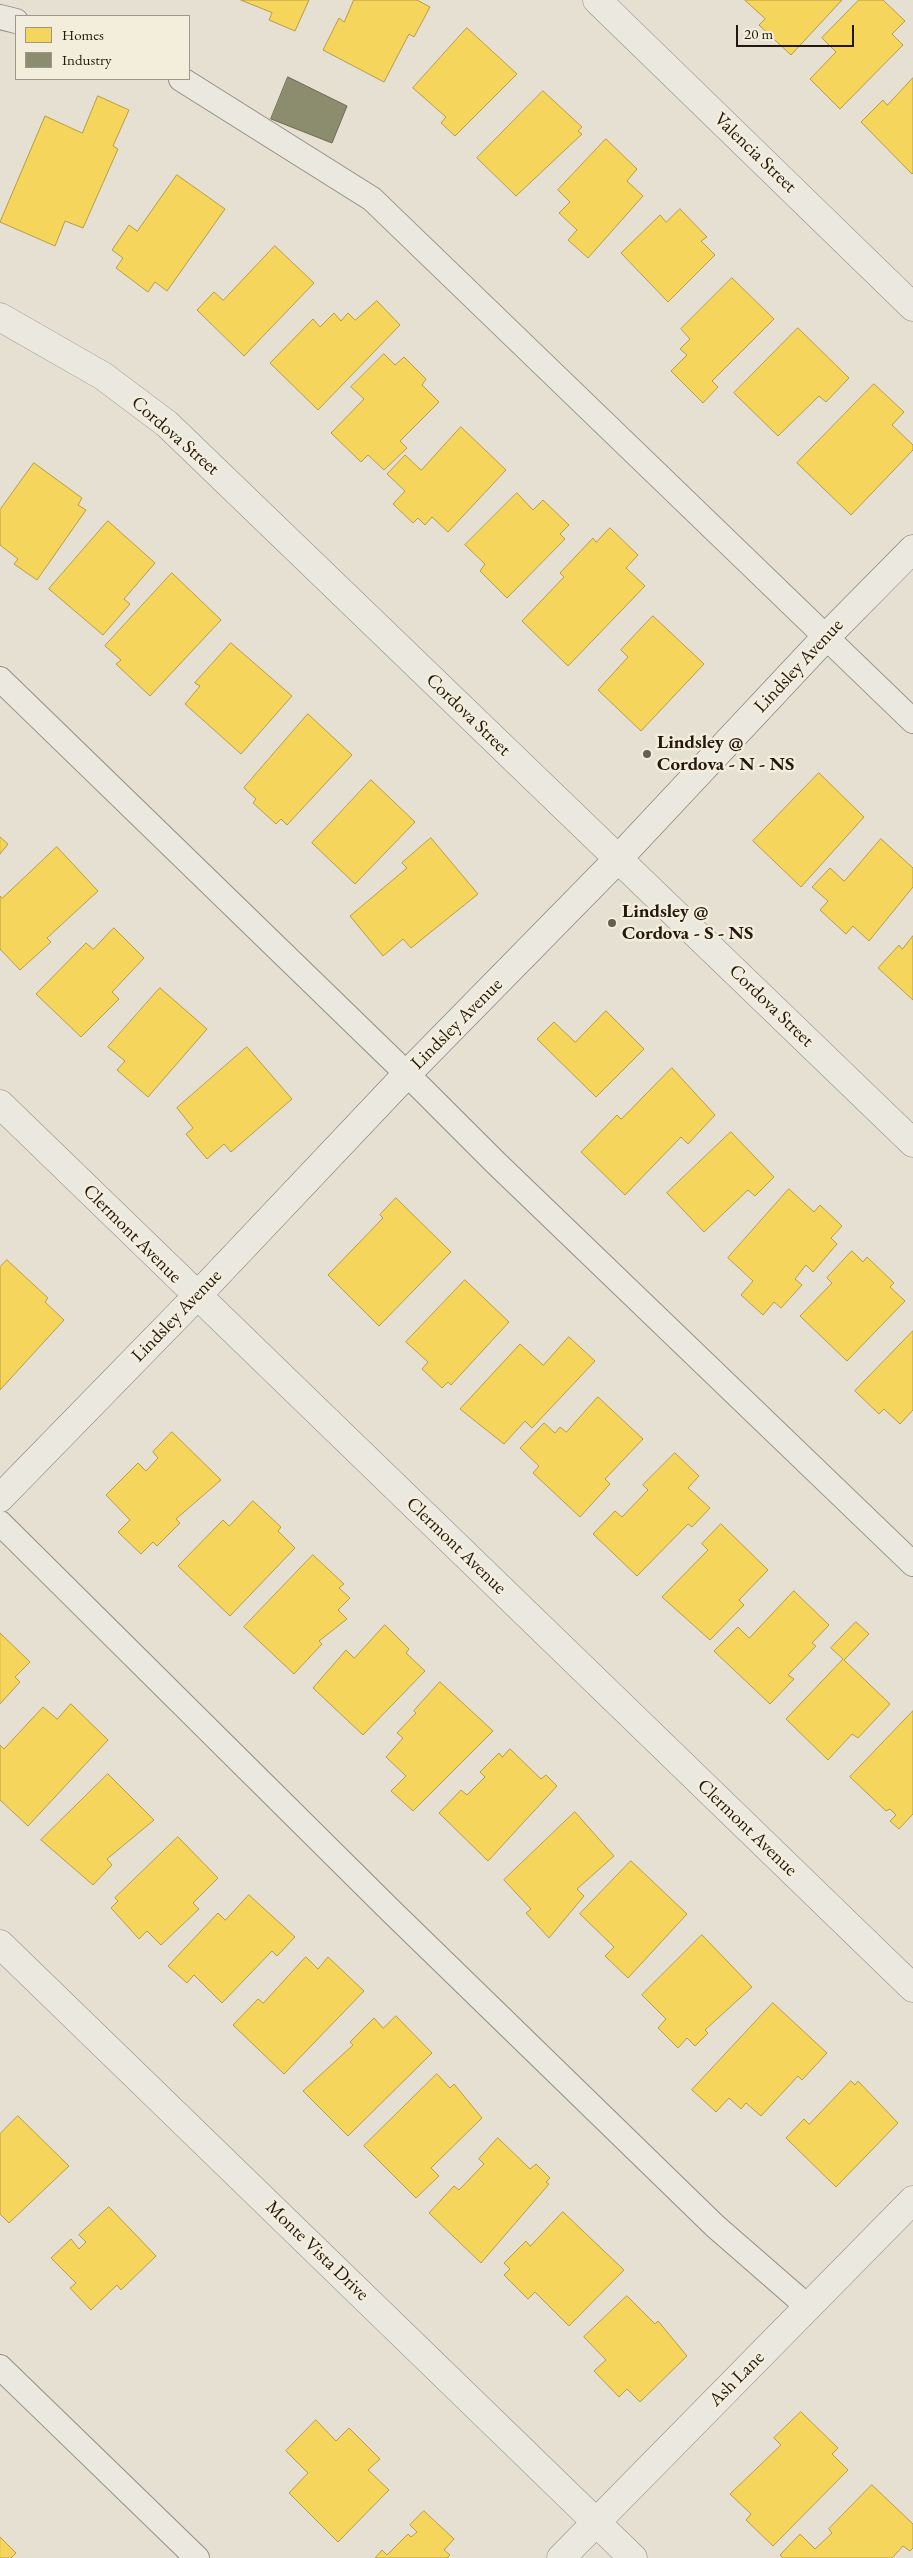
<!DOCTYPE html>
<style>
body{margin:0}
#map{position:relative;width:913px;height:2558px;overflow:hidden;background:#e5e0d1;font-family:"EB Garamond",serif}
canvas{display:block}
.legend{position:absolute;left:15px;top:15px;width:175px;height:65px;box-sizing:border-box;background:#f3eddc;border:1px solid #a0978a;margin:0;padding:6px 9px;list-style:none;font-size:15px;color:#24170f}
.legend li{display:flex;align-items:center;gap:10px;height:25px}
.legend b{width:25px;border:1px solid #a0978a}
.scale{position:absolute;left:736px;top:25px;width:118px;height:22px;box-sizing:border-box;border:2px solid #24170f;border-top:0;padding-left:6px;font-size:15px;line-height:18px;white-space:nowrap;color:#24170f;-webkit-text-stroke:4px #f3eddc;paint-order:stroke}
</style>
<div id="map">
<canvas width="913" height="2558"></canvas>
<ul class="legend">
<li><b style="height:14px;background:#f6d55c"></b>Homes</li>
<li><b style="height:14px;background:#8c8c6e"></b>Industry</li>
</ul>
<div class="scale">20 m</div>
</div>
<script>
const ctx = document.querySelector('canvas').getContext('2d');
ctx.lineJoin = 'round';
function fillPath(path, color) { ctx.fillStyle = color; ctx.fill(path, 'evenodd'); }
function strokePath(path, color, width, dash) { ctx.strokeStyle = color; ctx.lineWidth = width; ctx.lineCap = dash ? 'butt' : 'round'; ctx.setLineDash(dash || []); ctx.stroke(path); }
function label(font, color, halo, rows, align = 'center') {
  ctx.font = font + ' "EB Garamond",serif'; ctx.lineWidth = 5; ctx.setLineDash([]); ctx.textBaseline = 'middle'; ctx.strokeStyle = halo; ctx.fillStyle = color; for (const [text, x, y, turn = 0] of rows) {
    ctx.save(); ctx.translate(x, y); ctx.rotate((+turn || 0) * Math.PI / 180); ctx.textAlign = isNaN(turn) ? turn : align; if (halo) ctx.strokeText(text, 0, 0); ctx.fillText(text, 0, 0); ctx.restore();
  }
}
const homes = new Path2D(`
 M241,0H309L295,31L269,20L272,13Z
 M354,0H417L430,7L414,37L409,34L384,82L323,50L339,18L344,22Z
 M745,0H842L791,55L759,25L765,19Z
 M859,0H883L905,21L892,34L903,45L840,109L810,79L836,52L822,38Z
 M467,28L517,74L455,136L441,123L446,117L413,88Z
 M913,78V173L912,174L861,122L883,100L887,105Z
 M543,91L582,127L578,131L582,134L516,196L477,158Z
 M98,96L129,110L113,146L118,149L83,228L65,221L55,246L0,222L45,116L82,133Z
 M606,139L637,169L627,181L643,196L588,258L568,240L577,230L559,213L570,202L558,190Z
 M177,175L225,209L167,291L155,282L148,292L116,268L123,258L112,250L129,225L137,231Z
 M680,209L707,237L701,241L715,255L668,302L621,253L660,215L666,222Z
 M275,246L314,283L244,356L197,310L214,292L223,300Z
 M732,278L774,319L712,381L718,387L703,403L671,371L687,355L680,349L690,339L681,329Z
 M377,301L400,325L318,410L270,363L313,319L320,327L334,313L341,321L348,313L355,320Z
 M798,328L849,378L826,402L819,396L778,436L734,393Z
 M384,354L395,365L404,357L426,379L422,385L439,402L400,441L407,448L384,470L368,455L361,462L331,433L364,399L351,387Z
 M874,384L904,412L892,425L913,445V450L851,515L797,463Z
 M461,427L506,470L448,532L432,517L425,525L418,518L413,523L393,504L405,491L387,474L405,455L421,470Z
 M34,463L82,498L78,505L86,510L37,580L14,564L18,559L0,545V510Z
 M517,493L533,510L543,500L569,525L560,534L565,539L507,598L480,571L485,564L465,545Z
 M108,521L155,563L124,599L130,604L103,635L49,589Z
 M610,528L638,555L626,568L645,586L568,666L522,621L564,577L560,573L593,538L596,542Z
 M172,573L221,620L150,696L116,664L121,660L105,646Z
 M653,616L704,664L641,731L598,690L628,657L621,650Z
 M231,643L292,696L241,754L185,704L200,686L195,683Z
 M308,714L352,755L287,825L281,819L276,824L253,803L256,799L244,788Z
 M819,773L864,817L801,887L753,841Z
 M371,780L415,822L355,884L312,843Z
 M0,837L8,844L0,854Z
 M431,838L478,894L411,948L403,939L383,956L350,916L407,868L402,863Z
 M881,839L913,868V887L869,941L853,926L846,934L820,910L828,901L812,887L830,868L844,881Z
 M57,847L98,891L47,938L51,942L20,970L0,949V896L2,898Z
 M114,928L144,958L112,992L119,999L81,1037L36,994L86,943L93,949Z
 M913,936V1000L878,968L899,945L902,949Z
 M160,988L207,1029L148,1097L117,1070L125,1061L108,1047Z
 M606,1011L644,1049L596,1097L537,1039L554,1022L575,1042Z
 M247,1047L292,1099L231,1152L224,1144L207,1159L186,1134L193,1128L177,1108Z
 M672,1068L715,1115L688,1144L681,1137L625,1195L581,1152L617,1115L621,1119Z
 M731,1132L774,1177L755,1196L748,1190L704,1232L667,1193Z
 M789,1189L814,1212L820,1205L842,1226L831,1238L837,1244L813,1272L806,1265L795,1279L802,1285L781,1308L774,1302L763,1315L741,1295L753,1281L728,1258Z
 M396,1198L451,1252L379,1326L328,1275L383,1218L380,1215Z
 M852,1251L863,1262L867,1257L894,1283L890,1287L905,1301L847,1361L800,1316L832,1283L827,1278Z
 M7,1260L48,1298L45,1302L64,1320L0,1390V1267Z
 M465,1280L509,1322L451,1385L448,1382L442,1388L422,1369L428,1362L406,1342Z
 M913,1331V1410L900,1424L884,1409L879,1414L855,1391Z
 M569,1337L595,1361L532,1428L525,1421L504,1444L460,1409L520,1344L543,1365Z
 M598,1397L643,1439L605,1479L610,1484L580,1517L533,1473L539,1466L520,1448L544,1423L555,1433L560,1427L566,1432Z
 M172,1432L221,1480L176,1519L180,1523L157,1546L153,1542L141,1554L118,1532L130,1520L106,1495L138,1463L146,1471L158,1458L153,1452Z
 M675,1453L699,1476L688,1488L710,1508L692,1527L688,1524L637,1576L593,1534L615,1511L622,1517L648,1490L643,1485Z
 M253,1501L281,1527L278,1531L295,1548L230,1616L178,1566L223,1520L229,1526Z
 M721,1524L768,1570L739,1600L744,1605L710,1640L662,1597L708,1550L702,1544Z
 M313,1555L344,1584L339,1588L350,1598L338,1610L347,1619L319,1641L322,1644L294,1674L244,1627Z
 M794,1591L829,1625L812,1643L816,1646L788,1675L794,1679L770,1704L714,1651L738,1627L749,1638Z
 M856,1622L869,1634L844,1660L890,1704L858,1738L852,1734L828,1760L786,1719L843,1659L831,1648Z
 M385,1625L409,1649L406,1653L425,1671L363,1735L313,1688L346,1650L354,1658Z
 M0,1633L30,1662L15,1677L20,1682L0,1704Z
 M440,1682L493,1731L413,1811L391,1791L406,1776L386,1757L403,1738L397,1733L416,1713L414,1711Z
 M71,1704L108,1740L28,1826L0,1800V1745L4,1749L43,1707L57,1719Z
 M913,1711V1814L899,1829L890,1821L896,1815L890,1809L886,1811L850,1777Z
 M510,1749L541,1779L546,1775L557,1786L488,1861L439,1813L461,1790L467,1795L485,1777L480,1772L499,1753L502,1757Z
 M108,1774L154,1820L107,1859L112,1865L93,1885L41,1840Z
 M575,1812L614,1856L577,1889L584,1896L549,1938L526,1913L531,1909L504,1880Z
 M178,1837L218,1878L193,1903L199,1909L161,1945L147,1931L139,1939L111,1908L118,1901L115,1898Z
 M631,1861L687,1914L628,1978L605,1956L614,1947L580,1914Z
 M249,1895L295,1937L277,1956L272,1951L222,2003L194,1975L187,1983L168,1966L218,1913L225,1920Z
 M702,1935L752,1987L705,2030L708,2033L695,2046L687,2038L678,2048L658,2028L666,2019L642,1995Z
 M306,1957L318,1969L328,1957L364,1991L284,2074L233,2025L258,1999L263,2003Z
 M773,2003L827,2053L802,2080L798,2076L761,2116L746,2103L741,2109L729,2098L716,2112L692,2090Z
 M396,2016L432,2053L348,2136L303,2091L353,2045L350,2042L374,2018L383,2028Z
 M437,2074L450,2088L454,2084L482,2118L431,2168L439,2176L416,2198L364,2146Z
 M851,2081L855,2085L858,2081L898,2123L836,2187L786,2138L804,2119L809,2124Z
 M18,2116L69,2166L9,2223L0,2214V2134Z
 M498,2138L530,2169L536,2164L550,2178L546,2182L549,2184L481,2263L429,2213L454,2186L459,2190L484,2164L479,2159Z
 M109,2207L156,2256L121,2290L117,2285L91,2310L70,2288L76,2283L51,2258L71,2239L79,2249L86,2242L79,2235Z
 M563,2212L624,2270L569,2326L535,2292L528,2299L504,2275L510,2269L504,2263L526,2241L530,2246Z
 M627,2296L655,2324L658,2321L687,2356L640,2402L627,2389L619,2397L594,2371L606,2360L584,2337Z
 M801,2412L838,2448L832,2454L848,2470L773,2546L746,2520L751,2514L730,2494L781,2445L774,2438Z
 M316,2420L336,2441L349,2428L380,2459L368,2470L389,2490L338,2542L289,2493L308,2473L286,2451Z
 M872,2485L913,2524V2548L910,2551L903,2546L892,2558H783L780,2555L800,2534L815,2549L832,2533L829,2529Z
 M424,2511L454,2539L444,2550L450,2555L447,2558H375L382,2550L387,2555L408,2534L411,2537L417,2532L410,2525Z
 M0,2537L16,2553L11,2558H0Z`);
fillPath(homes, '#f6d55c');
strokePath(homes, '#b79c45', 1);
const industry = new Path2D(`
 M288,77L347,106L332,143L271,119Z`);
fillPath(industry, '#8c8c6e');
strokePath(industry, '#6d6952', 1);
const lane = new Path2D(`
 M0,17L16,21
 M181,79L372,199L913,721
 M0,679L407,1074L496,1163L913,1564
 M0,1523L390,1910L715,2226L808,2307
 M0,2367L197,2558`);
const street = new Path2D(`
 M597,0L913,307
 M0,317L103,376L167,424L913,1143
 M0,1104L913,1988
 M0,1944L633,2558
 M561,2558L913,2200`);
const secondary = new Path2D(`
 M0,1498L196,1297L407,1074L617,860L826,637L913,549`);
strokePath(lane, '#928e85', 26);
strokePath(street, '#928e85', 29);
strokePath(secondary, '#77736a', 29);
strokePath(lane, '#ebe8e0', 24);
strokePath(street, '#ebe8e0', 28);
strokePath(secondary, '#ebe8e0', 28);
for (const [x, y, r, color] of [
 [647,754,5,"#685d53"],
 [612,923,5,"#685d53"]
]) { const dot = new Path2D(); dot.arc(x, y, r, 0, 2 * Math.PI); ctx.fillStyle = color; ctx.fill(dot); strokePath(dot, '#f3eddc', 2); }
label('19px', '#24170f', '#f3eddc', [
 ["Valencia Street",755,153,44],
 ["Cordova Street",175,436,41],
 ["Lindsley Avenue",799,666,-47],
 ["Cordova Street",468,715,44],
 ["Cordova Street",771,1006,44],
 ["Lindsley Avenue",457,1024,-45],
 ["Clermont Avenue",132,1234,45],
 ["Lindsley Avenue",177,1316,-46],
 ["Clermont Avenue",456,1546,44],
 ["Clermont Avenue",747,1828,44],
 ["Monte Vista Drive",317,2251,44],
 ["Ash Lane",737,2379,-45]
]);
label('bold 19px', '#24170f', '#f3eddc', [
 ["Lindsley @",657,743],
 ["Cordova - N - NS",657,765],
 ["Lindsley @",622,912],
 ["Cordova - S - NS",622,934]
], 'left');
</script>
